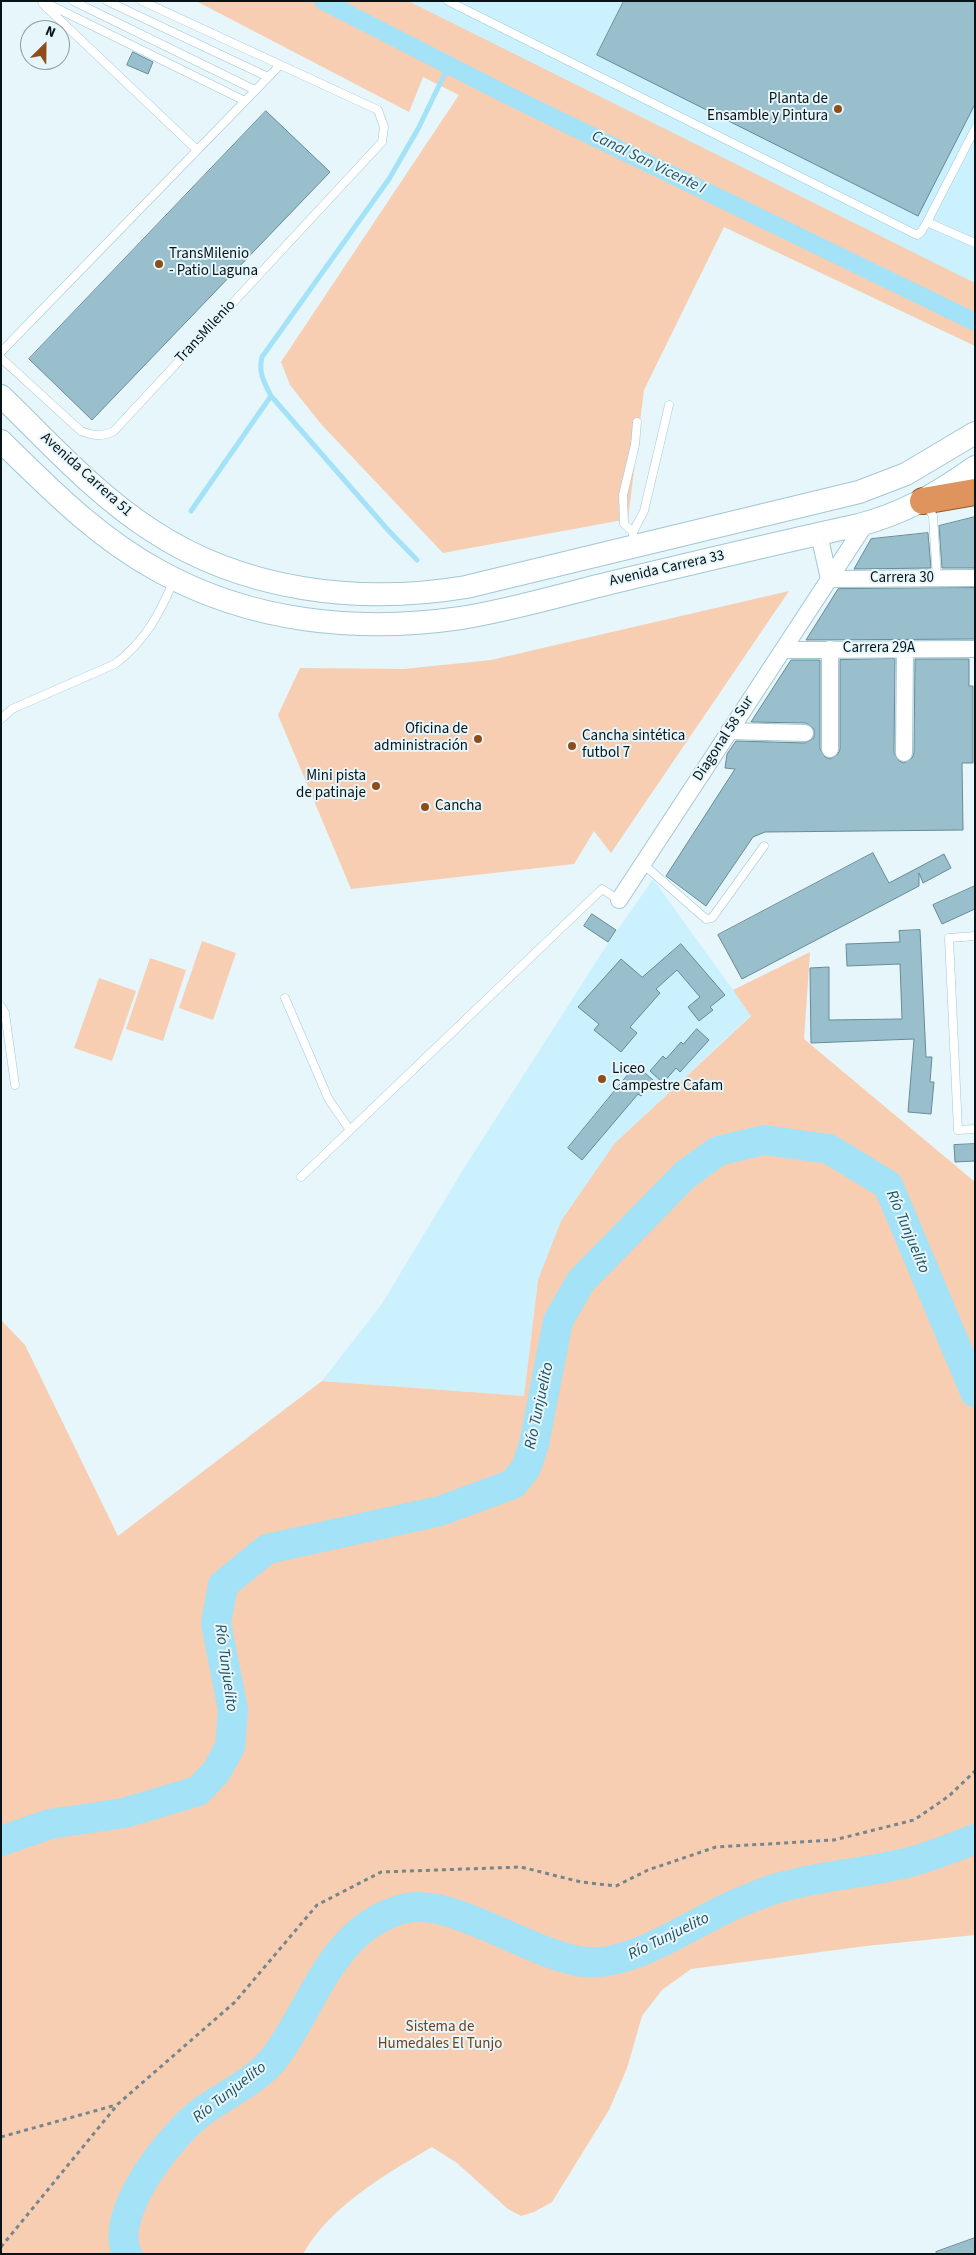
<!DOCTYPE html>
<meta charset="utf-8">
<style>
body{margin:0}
#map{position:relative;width:976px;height:2255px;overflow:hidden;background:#e6f6fb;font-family:"Source Sans 3",sans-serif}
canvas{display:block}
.frame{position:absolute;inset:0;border:2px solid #061418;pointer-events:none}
.north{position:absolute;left:20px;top:20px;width:50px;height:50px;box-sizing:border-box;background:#e6f6fb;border:1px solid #8c9ca0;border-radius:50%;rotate:23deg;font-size:14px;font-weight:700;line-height:20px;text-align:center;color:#061418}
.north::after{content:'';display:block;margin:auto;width:18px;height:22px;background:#8f4e19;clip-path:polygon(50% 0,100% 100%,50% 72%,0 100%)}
</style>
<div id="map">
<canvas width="976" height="2255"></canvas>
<div class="frame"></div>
<div class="north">N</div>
</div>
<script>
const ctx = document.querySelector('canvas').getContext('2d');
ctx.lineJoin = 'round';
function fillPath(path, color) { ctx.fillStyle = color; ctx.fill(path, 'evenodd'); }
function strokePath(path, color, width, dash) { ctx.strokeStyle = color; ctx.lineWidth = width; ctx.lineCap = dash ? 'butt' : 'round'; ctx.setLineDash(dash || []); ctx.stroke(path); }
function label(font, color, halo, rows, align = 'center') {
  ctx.font = font + ' "Source Sans 3",sans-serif'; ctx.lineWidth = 4; ctx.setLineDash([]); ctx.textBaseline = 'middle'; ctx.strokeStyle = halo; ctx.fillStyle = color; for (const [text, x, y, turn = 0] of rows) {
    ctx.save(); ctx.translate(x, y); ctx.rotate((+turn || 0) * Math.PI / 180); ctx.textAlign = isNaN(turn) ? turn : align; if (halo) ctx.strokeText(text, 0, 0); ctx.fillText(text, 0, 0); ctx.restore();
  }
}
fillPath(new Path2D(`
 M376,1H975V284Z
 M653,879L751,1015L615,1143L538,1280L524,1396L322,1381L381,1305L466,1165L605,948Z`), '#cbf1fe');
fillPath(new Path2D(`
 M196,1H408L975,283V346L724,227L644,390L628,519L443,553L321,424L290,385L281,362L459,95L423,77L409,112Z
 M789,591L611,853L594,831L574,864L351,889L278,715L300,668L404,669L491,660Z
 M202,941L236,953L213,1020L179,1008Z
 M810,952L804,1039L975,1182V1935L866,1946L691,1969L662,1990L642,2016L627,2068L609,2110L552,2202L534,2212L521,2216L508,2209L457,2163L432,2147C386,2174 330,2206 303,2254H1V1320L25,1345L118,1536L322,1381L524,1396L538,1280L561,1221L615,1143L751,1016L733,990Z
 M150,958L186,970L163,1041L126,1029Z
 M99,978L136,991L112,1061L74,1048Z`), '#f7ceb2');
strokePath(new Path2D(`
 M191,511L271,396
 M417,560L388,530L271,396C264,382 258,372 262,357L389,179L418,129L449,65`), '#a3e2f7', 5);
strokePath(new Path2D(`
 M323,1L505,94L975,322`), '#a3e2f7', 18);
strokePath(new Path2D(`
 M1,1841L50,1824L124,1813L198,1791L216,1772L230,1747L233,1710L216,1623L223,1585L267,1549L440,1511L513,1484L526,1468L534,1444L558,1321L581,1281L685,1175L718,1151L764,1140L829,1149L888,1185L975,1392
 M127,2254C108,2213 172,2133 204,2110C227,2094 259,2079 276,2056C315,2003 333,1925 407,1908C453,1898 532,1956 585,1962C633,1967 693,1922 738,1903C751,1898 764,1892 778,1888C822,1875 870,1873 914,1861C935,1855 955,1847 975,1839`), '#a3e2f7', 30);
const building = new Path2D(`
 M624,1H975V104L918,216L597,55Z
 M133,52L153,62L148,74L127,65Z
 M266,111L330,172L92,420L29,359Z
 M975,517V568H942L939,526Z
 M928,533L931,568L854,569L871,539Z
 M975,588V639L806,640L838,589Z
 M895,659L894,753L899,761L904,763L912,758L914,753L915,659H969V686H973V763H962L963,830L765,832L753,837L706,906L666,876L735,769L725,768L727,754L736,741L805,743L814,738V729L806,723L751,722L791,660H820V749L825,757L830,759L838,754L840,749V660Z
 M873,853L889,883L944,854L951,868L923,883L919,873V886L742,979L718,935Z
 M975,886V909L942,924L933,905Z
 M592,914L616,930L608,942L584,926Z
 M920,930L926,1057H932L930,1082H934L931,1114L908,1112L914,1039L811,1043L810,968L829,967V1020L902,1019L900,964L847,966L846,944L900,942L899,931Z
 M681,944L725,995L710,1007L713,1010L699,1021L688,1007L700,997L677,970L656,989L660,993L630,1027L637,1033L621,1052L594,1030L599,1024L578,1007L621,959L642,977Z
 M697,1029L709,1040L680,1072L676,1068L663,1083L650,1071L663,1056L666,1059L681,1042L683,1044Z
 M636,1065L654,1081L641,1096L638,1094L582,1160L568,1148Z
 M975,1144V1161L955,1162L954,1145Z
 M975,2238V2254H937L936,2252Z`);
fillPath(building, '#99bfcc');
strokePath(building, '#668b97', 1);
const service = new Path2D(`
 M42,1L245,101
 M73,1L255,90
 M107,1L268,77
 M448,1L917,235L921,232L927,222L975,129
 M43,4L197,150
 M927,222L975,243
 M1,352L280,65
 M1,358L81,431C94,436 101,437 114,431L382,142L384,127L378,110L142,1
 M926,504L933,516L937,579
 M633,532L624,524L623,495L635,445L637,422
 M633,545V532L644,511L669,405
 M1,719L12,709L115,664C146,640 159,615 174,580
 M643,864L706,919L712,918L764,846
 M975,936L949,938L958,1130L975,1129
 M285,998L329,1100L350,1130
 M1,1006L5,1013L15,1085
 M301,1177L602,889L619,900`);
const minor = new Path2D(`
 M819,534L829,579L975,578
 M783,650L975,649
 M729,731L805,733
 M830,749V649
 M904,753L905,649
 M619,900L866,523`);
const secondary = new Path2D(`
 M1,396C49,442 95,494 151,530C243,591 359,605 466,587L859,492L906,474L975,433
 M1,441C51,490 97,537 159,571C251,622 357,633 461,618C511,610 561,595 610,583C693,563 776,543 859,525C904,513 937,494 975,467`);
const trunk = new Path2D(`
 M923,501L975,492`);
strokePath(service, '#a1c7d4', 9);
strokePath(minor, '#a1c7d4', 18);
strokePath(secondary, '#a1c7d4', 24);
strokePath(trunk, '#8d562a', 28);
strokePath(new Path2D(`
 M1,2137L116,2105
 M1,2247L118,2104L235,2002L317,1905L381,1872L521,1867L581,1882L616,1886L648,1870L716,1847L834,1840L914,1820L949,1796L975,1771`), '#77868b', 3, [4, 4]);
strokePath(service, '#fff', 8);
strokePath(minor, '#fff', 16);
strokePath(secondary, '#fff', 22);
strokePath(trunk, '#de945c', 26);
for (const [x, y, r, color] of [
 [838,109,5,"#8f4e19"],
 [159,264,5,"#8f4e19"],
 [478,739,5,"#8f4e19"],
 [572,746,5,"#8f4e19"],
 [376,786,5,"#8f4e19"],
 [425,807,5,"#8f4e19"],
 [602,1079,5,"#8f4e19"]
]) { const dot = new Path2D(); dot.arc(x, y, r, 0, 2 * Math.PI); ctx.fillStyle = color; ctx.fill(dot); strokePath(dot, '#e6f6fb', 2); }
label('15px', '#061418', '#e6f6fb', [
 ["Planta de",828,100,"right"],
 ["Ensamble y Pintura",828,117,"right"],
 ["TransMilenio",169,255],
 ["- Patio Laguna",169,272],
 ["Oficina de",468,730,"right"],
 ["administración",468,747,"right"],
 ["Cancha sintética",582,737],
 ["futbol 7",582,754],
 ["Mini pista",366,777,"right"],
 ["de patinaje",366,794,"right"],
 ["Cancha",435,807],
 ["Liceo",612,1070],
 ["Campestre Cafam",612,1087]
], 'left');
label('15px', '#061418', '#e6f6fb', [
 ["TransMilenio",206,332,-47],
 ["Avenida Carrera 51",86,475,42],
 ["Avenida Carrera 33",667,569,-13],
 ["Carrera 30",902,579],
 ["Carrera 29A",879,649],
 ["Diagonal 58 Sur",724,739,-57]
]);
label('15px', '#734019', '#e6f6fb', [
 ["Sistema de",440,2028],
 ["Humedales El Tunjo",440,2045]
]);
label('italic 16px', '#1e505f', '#e6f6fb', [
 ["Canal San Vicente I",648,163,26],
 ["Río Tunjuelito",907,1232,67],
 ["Río Tunjuelito",540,1406,-78],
 ["Río Tunjuelito",225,1668,82],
 ["Río Tunjuelito",669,1937,-26],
 ["Río Tunjuelito",230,2093,-38]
]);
</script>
